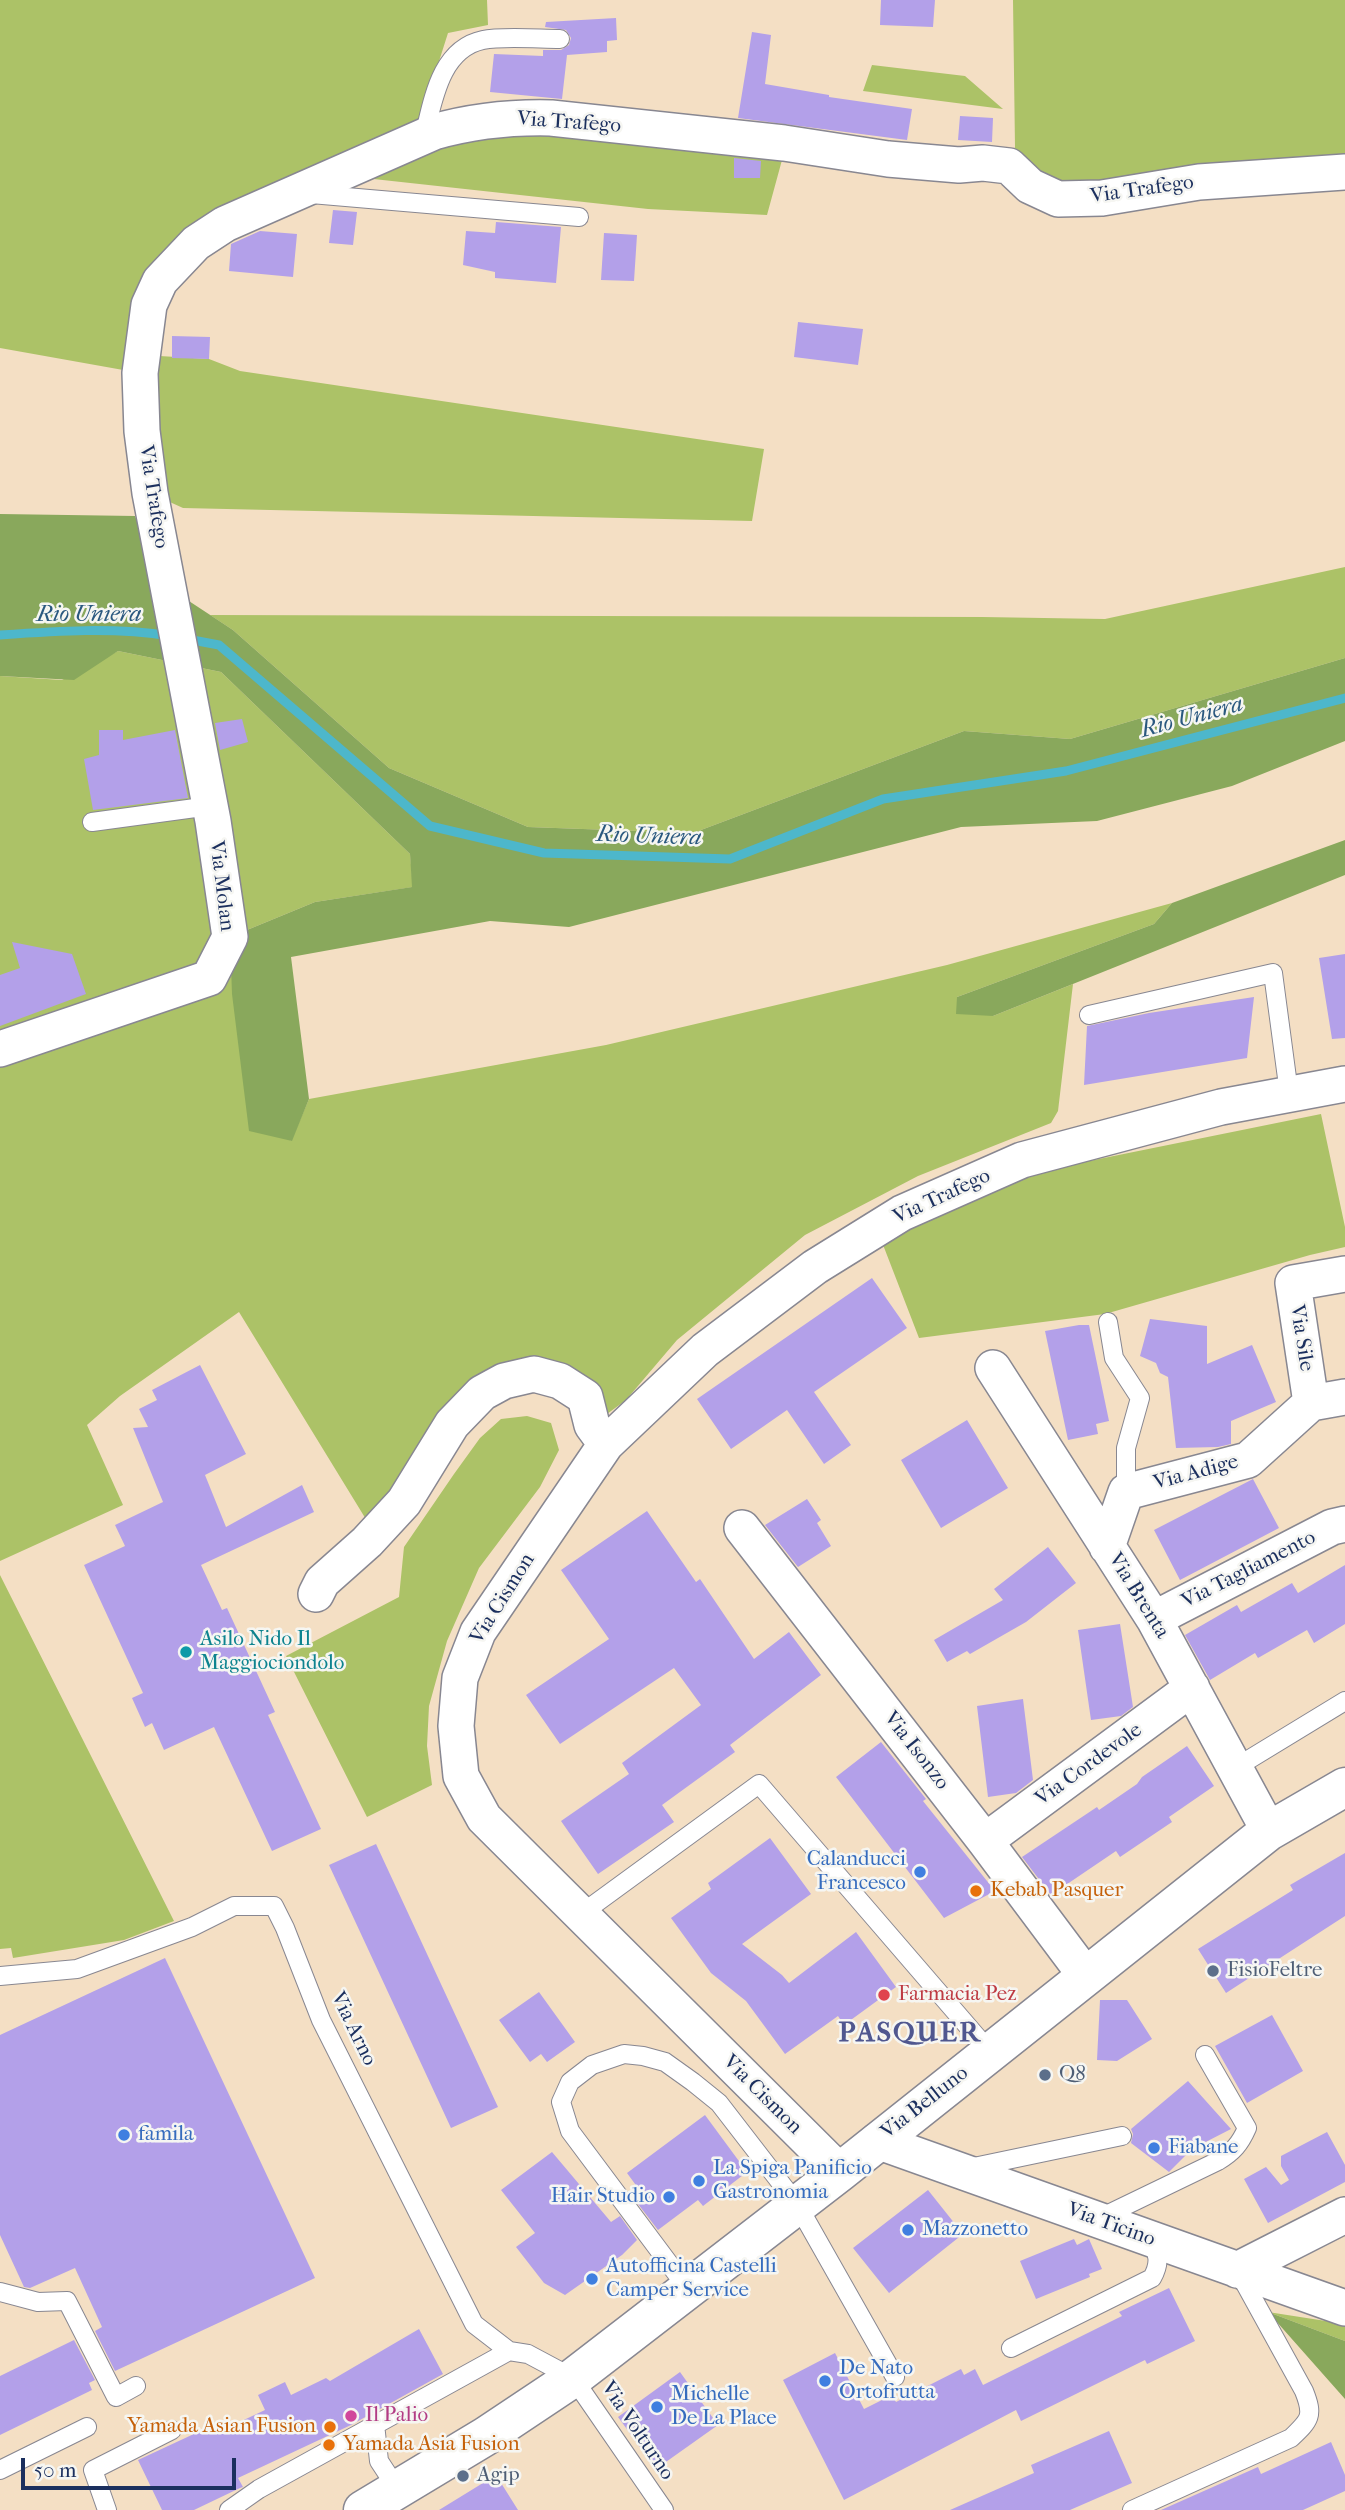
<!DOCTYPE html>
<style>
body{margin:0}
#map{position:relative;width:1345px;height:2510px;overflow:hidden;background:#f4dfc4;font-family:"IM FELL French Canon",serif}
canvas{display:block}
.scale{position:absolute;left:21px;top:2458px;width:215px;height:32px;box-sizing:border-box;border:4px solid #1b2f5e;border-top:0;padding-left:9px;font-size:21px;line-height:24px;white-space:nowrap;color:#1b2f5e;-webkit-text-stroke:5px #f6f6f2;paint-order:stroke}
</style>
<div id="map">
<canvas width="1345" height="2510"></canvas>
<div class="scale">50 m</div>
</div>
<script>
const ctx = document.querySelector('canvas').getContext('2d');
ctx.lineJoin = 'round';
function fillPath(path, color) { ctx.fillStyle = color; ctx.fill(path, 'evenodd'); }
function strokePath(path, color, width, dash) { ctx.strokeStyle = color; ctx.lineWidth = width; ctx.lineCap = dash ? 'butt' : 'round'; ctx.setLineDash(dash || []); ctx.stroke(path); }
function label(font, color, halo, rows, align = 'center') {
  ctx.font = font + ' "IM FELL French Canon",serif'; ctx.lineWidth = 5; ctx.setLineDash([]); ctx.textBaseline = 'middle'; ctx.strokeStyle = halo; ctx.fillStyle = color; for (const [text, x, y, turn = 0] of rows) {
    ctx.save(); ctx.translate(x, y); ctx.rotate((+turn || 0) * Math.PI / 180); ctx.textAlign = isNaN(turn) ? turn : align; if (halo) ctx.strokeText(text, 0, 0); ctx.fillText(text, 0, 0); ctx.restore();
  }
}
fillPath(new Path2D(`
 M0,0H487L488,25L448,33L414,140L461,125L782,160L767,215L648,209L337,175L174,264L143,355L209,359L240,371L764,449L752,521L183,508L150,493L140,373L0,348Z
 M1013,0H1345V170L1102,198L1004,185L1015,147Z
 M872,65L965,76L1003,109L863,91Z
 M1345,567V658L1070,739L964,731L693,833L528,827L389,768L233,630L210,615L982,617L1105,619Z
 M118,651L221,672L410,854L413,887L315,902L230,937L291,1141L309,1099L606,1045L947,965L1172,903L1154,924L957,997L993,1016L1073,984L1058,1111L1051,1123L918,1176L805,1235L677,1340L626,1400L592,1425L585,1397L503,1381L375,1534L239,1312L120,1396L87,1425L123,1505L0,1561V676L62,680Z
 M1321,1114L1345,1227V1247L1310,1255L1105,1314L919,1338L880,1237L1020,1175Z
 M527,1416L551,1423L559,1450L540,1487L479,1568L447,1641L429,1706L427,1746L432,1785L367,1817L286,1656L399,1597L404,1547L454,1474L480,1438L501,1419Z
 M0,1575L174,1921L124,1940L13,1958L11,1948L0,1949Z
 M1268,2312L1345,2324V2341Z`), '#acc267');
fillPath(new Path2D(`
 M0,514L135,516L160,582L233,630L389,768L528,827L693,833L964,731L1070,739L1345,658V741L1232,786L1097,821L961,827L569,927L490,921L291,957L309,1099L292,1141L249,1131L232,994L230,937L315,902L412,887L410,854L221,672L118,651L74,680L0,676Z
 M1345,840V875L993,1016L956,1014L957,997L1154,924L1172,903Z
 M1268,2312L1345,2341V2399Z`), '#89a85c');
strokePath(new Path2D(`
 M0,635C57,631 114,627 170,636
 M187,639L219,645L430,826L544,853L730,859L883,799L1066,771L1345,698`), '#4db7cb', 9);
fillPath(new Path2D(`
 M881,0H935L933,27L880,25Z
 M616,18L617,40L607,41V52L567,55L562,99L490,92L494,54L543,56V50H561L569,45L571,38L566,30L545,27L546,22Z
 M752,32L771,35L765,84L829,95V97L912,109L907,140L738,118Z
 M960,116L993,118L992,142L958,140Z
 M734,158L761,161L760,178H734Z
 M333,210L357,212L353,245L329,243Z
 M496,222L561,227L556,283L495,278V272L463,265L466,231L495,233Z
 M260,231L297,234L293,277L229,271L231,244Z
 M604,233L637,235L634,281L601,280Z
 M798,322L863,329L858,365L794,357Z
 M172,336L210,337L209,359L172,358Z
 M242,719L248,742L220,750L215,723Z
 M99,730H123V740L175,730L188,798L93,810L84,759L99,755Z
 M12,942L72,954L86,994L0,1026V975L20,968Z
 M1345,954V1038L1332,1039L1319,958Z
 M1254,997L1247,1058L1084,1085L1087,1026L1149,1013Z
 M872,1278L907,1328L814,1392L851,1445L824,1464L787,1410L731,1449L697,1399Z
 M1150,1319L1207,1326V1364L1252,1345L1276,1402L1231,1421V1444L1218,1447L1176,1448L1168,1377L1160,1373L1156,1363L1140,1356Z
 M1079,1325H1089L1109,1421L1096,1424L1098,1434L1068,1440L1045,1331Z
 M200,1365L246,1454L205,1475L226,1527L302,1485L314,1512L201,1565L222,1610L227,1608L275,1712L268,1715L321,1829L272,1851L214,1727L164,1750L152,1723L145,1727L132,1698L143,1693L84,1565L125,1546L115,1525L163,1502L133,1428L148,1427L139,1409L157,1400L152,1390Z
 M967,1420L1008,1488L941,1528L901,1460Z
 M1253,1479L1279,1528L1180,1580L1154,1530Z
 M807,1499L821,1520L817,1523L831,1546L798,1567L765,1525Z
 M647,1511L696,1582L700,1579L754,1659L789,1632L821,1675L730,1745L735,1752L662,1805L674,1822L598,1874L561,1821L629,1774L622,1763L701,1705L674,1668L560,1744L526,1695L609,1639L561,1570Z
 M1048,1547L1076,1583L1026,1622L970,1654L967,1651L947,1662L934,1640L1003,1600L994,1589Z
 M1345,1565V1624L1314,1643L1307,1630L1258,1658L1255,1653L1210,1680L1185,1635L1237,1605L1241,1612L1292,1583L1298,1593Z
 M1120,1624L1133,1707L1121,1716L1091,1720L1078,1630Z
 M1023,1699L1033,1780L1016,1793L988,1797L977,1706Z
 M881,1742L926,1799L923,1801L995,1891L944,1918L836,1777Z
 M1187,1746L1214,1786L1169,1817L1172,1822L1120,1857L1116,1851L1051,1895L1022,1857L1097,1807L1099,1810L1137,1784L1142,1777Z
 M770,1838L811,1894L742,1944L782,1975L789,1983L856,1932L896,1987L844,2025L838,2016L785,2054L746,2001L711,1973L671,1918L711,1889L708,1883Z
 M376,1844L498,2107L451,2128L329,1865Z
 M1345,1853V1916L1226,1993L1198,1949L1293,1890L1290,1885Z
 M165,1958L315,2278L115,2371L95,2331L102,2327L75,2268L30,2288L24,2287L0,2235V2035Z
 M539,1992L575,2042L547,2062L541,2054L530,2062L499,2020Z
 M1100,2000H1127L1152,2039L1117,2061L1097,2060Z
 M1272,2015L1303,2071L1247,2103L1215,2046Z
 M1188,2081L1231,2129L1192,2149L1169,2172L1131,2143L1133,2134L1131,2129Z
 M705,2115L747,2172L703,2206L698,2200L658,2230L638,2204L646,2199L627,2173Z
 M1327,2132L1345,2165V2182L1268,2223L1244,2179L1266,2167L1281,2185L1289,2180L1281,2166V2156Z
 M552,2152L611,2222L620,2216L637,2240L622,2255L565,2295L544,2283L516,2247L535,2233L501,2190Z
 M928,2190L963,2234L889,2293L853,2248Z
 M1074,2239L1077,2245L1089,2239L1102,2269L1089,2274L1090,2277L1036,2299L1020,2261Z
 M1169,2288L1195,2341L1147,2364L1145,2360L1021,2421L1016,2410L844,2500L783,2380L835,2353L864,2409L892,2395L896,2402L961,2369L964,2375L975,2369L983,2385L1122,2316L1119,2312Z
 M419,2329L443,2374L351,2425L238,2478L243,2487L240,2488L194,2510H162L138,2460L211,2426L214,2434L265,2410L258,2395L285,2382L291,2395L326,2378L330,2381Z
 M74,2340L95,2380L89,2383L92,2390L0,2435V2376Z
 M680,2372L718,2425L656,2469L618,2417Z
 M1109,2431L1132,2483L1070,2510H950L1034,2473L1031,2465Z
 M1331,2442L1345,2475V2491L1303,2510H1161L1258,2467L1261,2474Z
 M496,2475L518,2510H439Z`), '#b3a0e9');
const service = new Path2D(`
 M424,136C433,101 440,49 483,40C501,36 540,39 560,39
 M311,194L579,217
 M92,822L210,806
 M1089,1015L1273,973L1289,1093
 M1108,1322L1114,1358L1140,1398L1126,1448V1492
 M1235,1768L1345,1701
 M581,1914L759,1784L990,2052
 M0,1976L77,1969L192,1927L234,1906H274L285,1928L321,2020L474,2324L509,2351L528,2354L573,2378L664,2510
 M969,2168L1122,2136
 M1100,2218L1218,2161C1233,2152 1240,2144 1247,2128L1205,2055
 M688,2289L570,2131L561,2102L570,2082L592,2065L624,2054L643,2056L665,2062L693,2082L719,2103L797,2204L895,2377
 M0,2292L38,2302L67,2301L116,2397L136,2386
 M1011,2348L1152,2278C1161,2262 1158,2254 1150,2239
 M375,2424L379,2461L398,2490
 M0,2470L87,2427
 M107,2510L93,2470L172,2430
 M229,2510L259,2489L509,2351
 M1132,2510L1291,2438C1310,2420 1314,2416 1304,2391L1239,2273`);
const minor = new Path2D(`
 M0,1049L209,978L230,937L213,821L150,493L142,431L140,373L149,305L160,281L196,243L225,224L434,132C473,121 510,117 551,118L784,143L888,159L959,165L983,163L1009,166L1030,186L1058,199L1102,198L1199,182L1345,172
 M993,1368L1154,1619L1269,1831
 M1311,1403L1293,1283L1345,1274
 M742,1528L985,1841L1086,1976
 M1107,1547L1126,1492L1248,1460L1311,1403L1345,1397
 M316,1594L322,1582L367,1542L404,1502L452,1424L482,1393L504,1381L534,1374L560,1381L585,1397L592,1425L606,1444
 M1154,1619L1332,1527L1345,1524
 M985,1841L1192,1688
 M877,2141L1345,2308
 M840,2172L484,1818L461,1776L456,1726L460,1678L478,1632L606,1444L705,1350L815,1267L902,1213L1022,1160L1221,1107L1345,1084
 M1237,2270L1345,2215`);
const primary = new Path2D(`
 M363,2510L486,2436L573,2378L840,2172L1269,1831L1345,1787`);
strokePath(service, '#888791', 20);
strokePath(minor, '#888791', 38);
strokePath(primary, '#888791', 41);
strokePath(service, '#fff', 18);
strokePath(minor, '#fff', 35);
strokePath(primary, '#fff', 38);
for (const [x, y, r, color] of [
 [186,1652,7,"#0f9aa8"],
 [920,1872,7,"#3f7fe0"],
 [976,1891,7,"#e8710a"],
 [1213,1971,7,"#5c6f8a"],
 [884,1995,7,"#e0444e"],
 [1045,2075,7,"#5c6f8a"],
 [124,2135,7,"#3f7fe0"],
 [1154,2148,7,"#3f7fe0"],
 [699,2181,7,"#3f7fe0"],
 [669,2197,7,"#3f7fe0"],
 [908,2230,7,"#3f7fe0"],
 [592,2279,7,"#3f7fe0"],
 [825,2381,7,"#3f7fe0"],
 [657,2407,7,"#3f7fe0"],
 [351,2416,7,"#d1479c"],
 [330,2427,7,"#e8710a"],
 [329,2445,7,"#e8710a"],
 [463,2476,7,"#5c6f8a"]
]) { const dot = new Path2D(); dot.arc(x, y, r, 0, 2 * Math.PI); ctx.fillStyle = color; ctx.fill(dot); strokePath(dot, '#f6f6f2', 2.5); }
label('21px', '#1b2f5e', '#f6f6f2', [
 ["Via Trafego",569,123,4],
 ["Via Trafego",1142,190,-8],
 ["Via Trafego",153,497,81],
 ["Via Molan",221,886,83],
 ["Via Trafego",942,1197,-25],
 ["Via Sile",1301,1338,81],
 ["Via Adige",1196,1473,-15],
 ["Via Tagliamento",1249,1570,-27],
 ["Via Brenta",1138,1596,58],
 ["Via Cismon",503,1599,-58],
 ["Via Isonzo",916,1751,52],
 ["Via Cordevole",1089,1765,-36],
 ["Via Arno",353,2029,64],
 ["Via Cismon",762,2095,45],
 ["Via Belluno",925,2103,-38],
 ["Via Ticino",1111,2225,20],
 ["Via Volturno",637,2431,56]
]);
label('21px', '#0d838f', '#f6f6f2', [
 ["Asilo Nido Il",200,1640],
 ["Maggiociondolo",200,1664]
], 'left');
label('21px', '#366cbe', '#f6f6f2', [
 ["Calanducci",906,1860,"right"],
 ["Francesco",906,1884,"right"],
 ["famila",138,2135],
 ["Fiabane",1168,2148],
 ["La Spiga Panificio",713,2169],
 ["Gastronomia",713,2193],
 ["Hair Studio",655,2197,"right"],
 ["Mazzonetto",922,2230],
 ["Autofficina Castelli",606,2267],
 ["Camper Service",606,2291],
 ["De Nato",839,2369],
 ["Ortofrutta",839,2393],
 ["Michelle",671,2395],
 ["De La Place",671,2419]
], 'left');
label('21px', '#c56008', '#f6f6f2', [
 ["Kebab Pasquer",990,1891],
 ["Yamada Asian Fusion",316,2427,"right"],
 ["Yamada Asia Fusion",343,2445]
], 'left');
label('21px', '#4e5e75', '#f6f6f2', [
 ["FisioFeltre",1227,1971],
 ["Q8",1059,2075],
 ["Agip",477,2476]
], 'left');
label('21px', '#be3a42', '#f6f6f2', [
 ["Farmacia Pez",898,1995]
], 'left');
label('21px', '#b23c85', '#f6f6f2', [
 ["Il Palio",365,2416]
], 'left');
label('italic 23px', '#2a587f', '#f6f6f2', [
 ["Rio Uniera",89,615],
 ["Rio Uniera",1192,718,-15],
 ["Rio Uniera",649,837,2]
]);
ctx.letterSpacing = '2px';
label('bold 28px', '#50578f', '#f6f6f2', [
 ["PASQUER",910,2034]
]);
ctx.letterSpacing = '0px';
</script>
